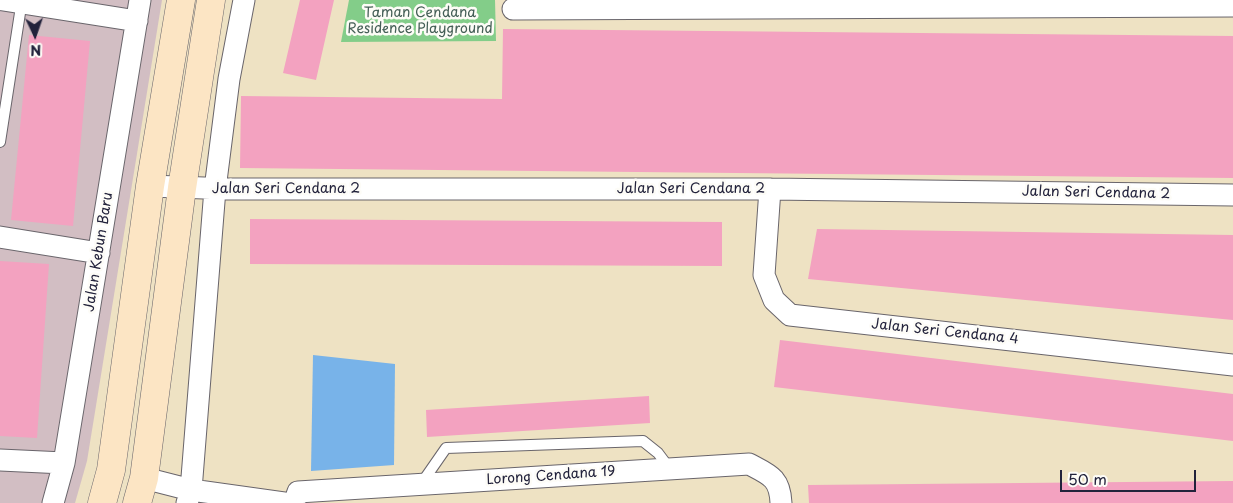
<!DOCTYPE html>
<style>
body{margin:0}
#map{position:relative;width:1233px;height:503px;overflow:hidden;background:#eee2c3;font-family:"Playpen Sans",sans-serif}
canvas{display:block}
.north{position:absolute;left:10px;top:10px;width:50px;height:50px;-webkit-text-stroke:4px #fdfcf7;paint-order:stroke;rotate:177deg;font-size:14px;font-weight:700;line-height:20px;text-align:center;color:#22223b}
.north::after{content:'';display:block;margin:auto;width:18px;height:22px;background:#22223b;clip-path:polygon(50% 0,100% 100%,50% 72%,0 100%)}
.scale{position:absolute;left:1060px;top:470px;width:136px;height:22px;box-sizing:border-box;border:2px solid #22223b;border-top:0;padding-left:6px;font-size:15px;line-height:18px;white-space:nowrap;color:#22223b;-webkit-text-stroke:4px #fdfcf7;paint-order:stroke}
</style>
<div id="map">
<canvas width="1233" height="503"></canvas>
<div class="north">N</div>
<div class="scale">50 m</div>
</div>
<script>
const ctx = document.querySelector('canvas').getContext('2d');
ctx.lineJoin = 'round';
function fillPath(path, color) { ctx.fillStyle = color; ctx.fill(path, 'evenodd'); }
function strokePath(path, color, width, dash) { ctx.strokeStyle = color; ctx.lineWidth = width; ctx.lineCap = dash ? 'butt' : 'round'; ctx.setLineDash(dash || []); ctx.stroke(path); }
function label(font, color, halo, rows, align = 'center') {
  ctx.font = font + ' "Playpen Sans",sans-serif'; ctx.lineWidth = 5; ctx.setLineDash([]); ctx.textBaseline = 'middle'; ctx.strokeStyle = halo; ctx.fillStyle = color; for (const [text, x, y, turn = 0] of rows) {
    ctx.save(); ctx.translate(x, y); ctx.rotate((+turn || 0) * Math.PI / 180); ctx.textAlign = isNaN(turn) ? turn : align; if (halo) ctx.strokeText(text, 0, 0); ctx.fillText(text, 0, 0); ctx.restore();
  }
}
fillPath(new Path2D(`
 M0,0H162L87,461L75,503H0Z`), '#d2bec3');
fillPath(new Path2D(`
 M349,0H495L496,41L341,42Z`), '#83cd89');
fillPath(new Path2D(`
 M313,355L395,364L394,465L311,471Z`), '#78b3e9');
fillPath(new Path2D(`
 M300,0H334L316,80L283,73Z
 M503,29L1233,36V178L240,168L241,96L502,99Z
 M29,35L90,41L73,226L11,220Z
 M250,219L722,222V266L250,264Z
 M817,229L1233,235V320L808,279Z
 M0,261L49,264L37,438L0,436Z
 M780,340L1233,394V441L774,387Z
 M649,396L650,423L427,437L426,410Z
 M1233,481V503H809L808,485Z`), '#f3a2c0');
const lane = new Path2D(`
 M0,142L22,0
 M421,484L446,448L643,441L658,453L670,469`);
const street = new Path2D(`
 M3,0L137,21
 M513,9L1233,6
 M150,186L231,189H770L1233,195
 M770,189L764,275L774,300L790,315L1233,365
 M0,237L99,253
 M0,460L64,463
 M144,478L191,490L284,503
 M53,503L64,463L140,0
 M187,503L191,490L215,189L229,79L244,0
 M294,503L298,492L749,464C770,475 780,478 781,503`);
const secondary = new Path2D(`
 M102,503L111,470L150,186L181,0
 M137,503L144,478L182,188L211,0`);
strokePath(lane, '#69656b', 12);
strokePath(street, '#69656b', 23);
strokePath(secondary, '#69656b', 29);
strokePath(lane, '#fff', 10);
strokePath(street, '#fff', 21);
strokePath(secondary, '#fce5c4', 28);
label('14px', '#445e56', '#fdfcf7', [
 ["Taman Cendana",420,13],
 ["Residence Playground",420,29]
]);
label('14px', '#22223b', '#fdfcf7', [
 ["Jalan Seri Cendana 2",286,189],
 ["Jalan Seri Cendana 2",691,189],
 ["Jalan Seri Cendana 2",1096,193,1],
 ["Jalan Kebun Baru",99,252,-81],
 ["Jalan Seri Cendana 4",945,332,6],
 ["Lorong Cendana 19",551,476,-4]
]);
</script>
